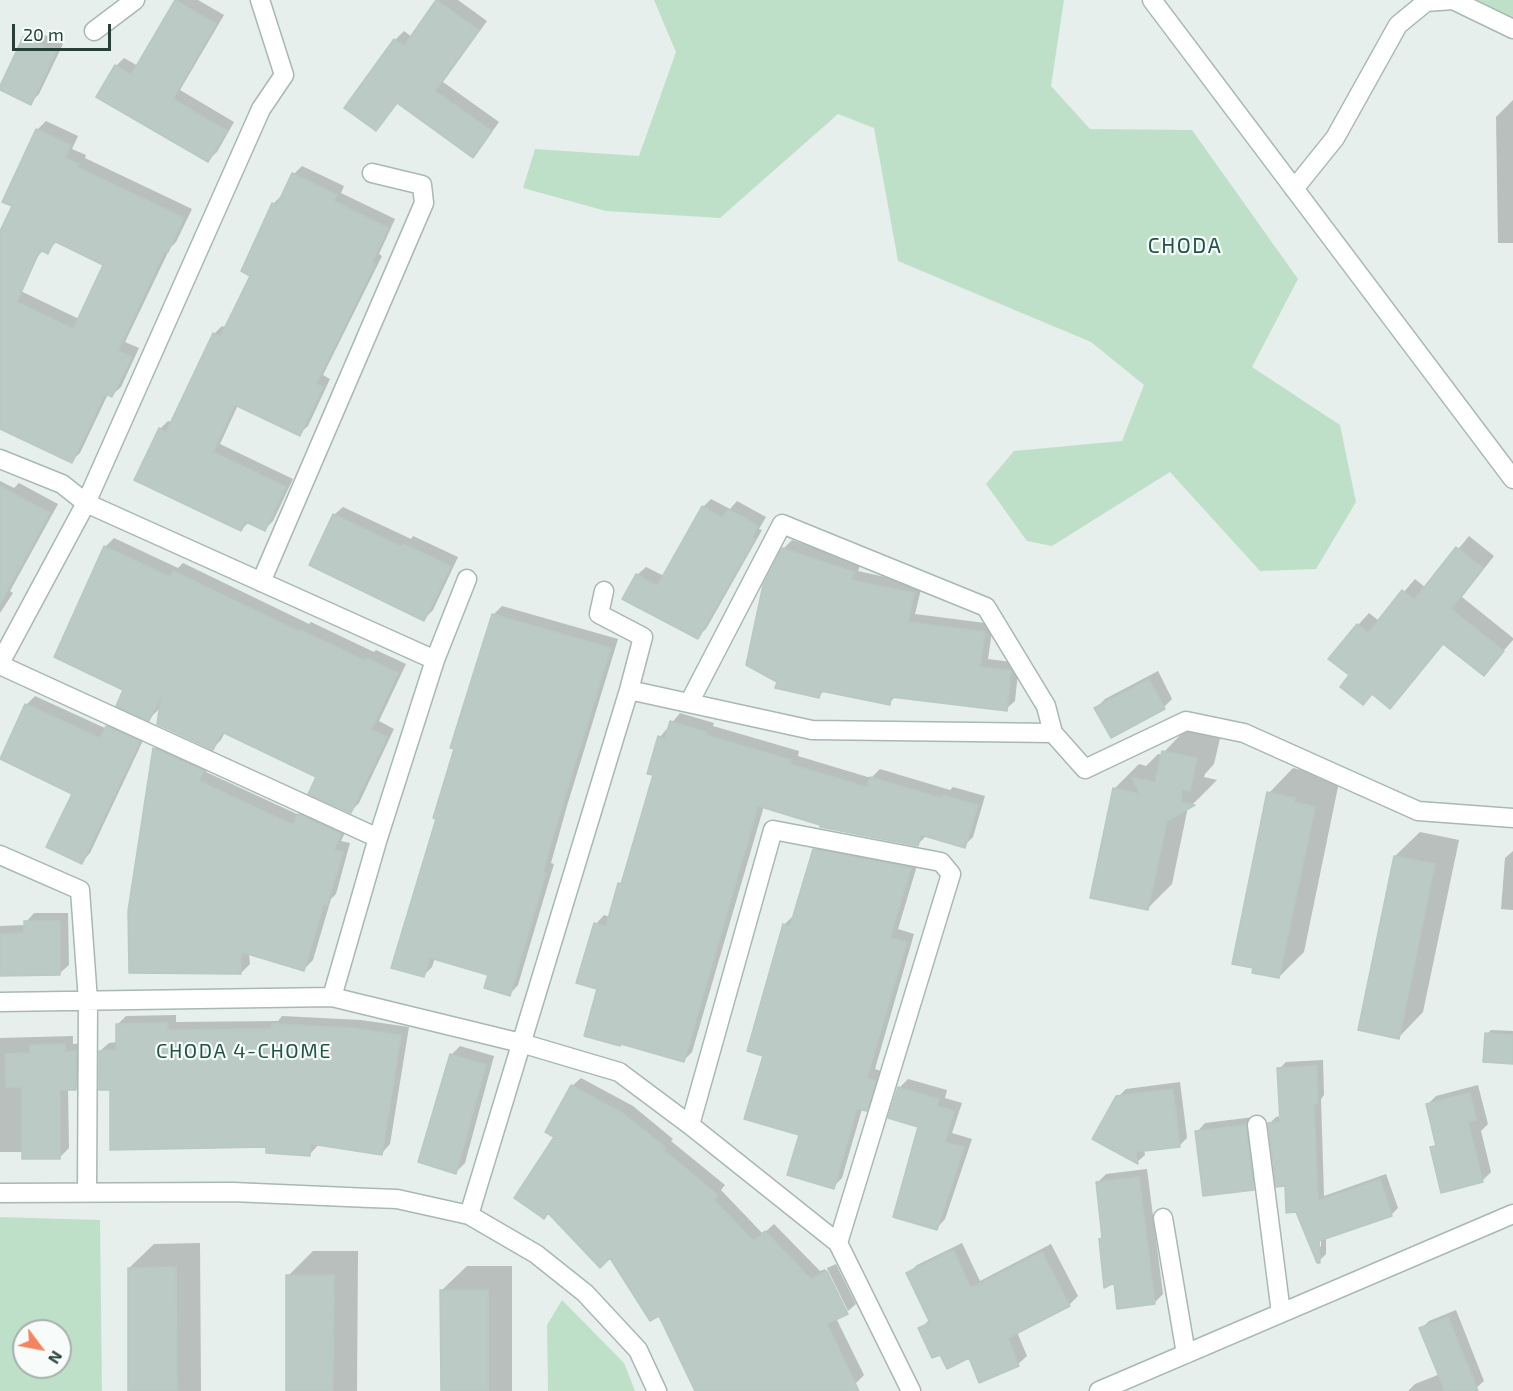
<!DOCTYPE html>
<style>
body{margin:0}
#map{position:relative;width:1513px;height:1391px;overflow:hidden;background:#e6efeb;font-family:"Exo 2",sans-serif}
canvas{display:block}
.north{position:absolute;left:12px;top:1319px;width:60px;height:60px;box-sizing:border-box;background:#f7fbf9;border:2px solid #a3b1ad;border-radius:50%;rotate:122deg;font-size:16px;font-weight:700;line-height:24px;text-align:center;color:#24423a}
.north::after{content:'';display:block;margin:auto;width:21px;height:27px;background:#f4845f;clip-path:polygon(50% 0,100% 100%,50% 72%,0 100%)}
.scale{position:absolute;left:12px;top:24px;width:99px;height:27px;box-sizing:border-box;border:3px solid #24423a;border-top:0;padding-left:8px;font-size:18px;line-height:21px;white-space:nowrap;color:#24423a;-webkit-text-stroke:4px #f7fbf9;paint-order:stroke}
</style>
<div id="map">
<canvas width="1513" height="1391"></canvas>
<div class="north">N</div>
<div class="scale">20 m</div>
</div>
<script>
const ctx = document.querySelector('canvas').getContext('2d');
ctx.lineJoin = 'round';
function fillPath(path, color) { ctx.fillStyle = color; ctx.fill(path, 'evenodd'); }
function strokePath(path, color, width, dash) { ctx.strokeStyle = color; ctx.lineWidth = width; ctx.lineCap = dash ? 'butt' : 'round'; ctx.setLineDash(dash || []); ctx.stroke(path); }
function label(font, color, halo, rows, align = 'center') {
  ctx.font = font + ' "Exo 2",sans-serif'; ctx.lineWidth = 4.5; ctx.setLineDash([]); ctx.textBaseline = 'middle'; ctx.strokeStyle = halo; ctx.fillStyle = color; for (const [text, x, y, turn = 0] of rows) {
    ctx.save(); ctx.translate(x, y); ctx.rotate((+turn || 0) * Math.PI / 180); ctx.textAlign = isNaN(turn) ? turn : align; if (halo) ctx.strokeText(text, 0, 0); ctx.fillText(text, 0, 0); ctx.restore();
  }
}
fillPath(new Path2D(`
 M654,0H1064L1051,86L1090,129L1192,130L1298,279L1252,367L1340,425L1356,502L1316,569L1260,571L1170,472L1052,546L1027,541L986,484L1014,451L1122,441L1144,385L1091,342L898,261L874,128L838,114L720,218L606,211L523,188L535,149L639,156L676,52Z
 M1469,0H1513V19Z
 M0,1217L100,1220L102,1391H0ZM24,1331H60V1367H24Z
 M562,1300L624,1363L635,1391H548L547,1325Z`), '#bfe0c8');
fillPath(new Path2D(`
 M177,0H198L224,15L180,90L234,122L217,152L208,160L116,66L124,58L138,66Z
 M438,0H458L487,21L443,82L499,122L481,147L473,156L398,102L376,129L395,40L404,31L412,37Z
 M33,29L63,44L39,94L30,103L25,38Z
 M1513,100V243H1498L1496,117Z
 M46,121L78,136L72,149L86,155L85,158L192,209L176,242L170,248L125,342L139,348L121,387L112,395L108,394L80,453L71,461L0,421V290L6,284L79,319L105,264L57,241L47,252L43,250L33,263L0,248V234L14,206L37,130Z
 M302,166L344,186L341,193L395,219L379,254L382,256L323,375L330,379L308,426L299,434L238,405L220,444L293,479L273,521L265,529L249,522L241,530L160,429L168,421L172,422L214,334L222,326L226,328L252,275L273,204L282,195L294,174Z
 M0,481L14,488L19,483L58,504L10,591L13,593L0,613Z
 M711,499L730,509L737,501L766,517L759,529L762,530L706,629L697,637L637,575L646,567L664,576L703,507Z
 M343,507L411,539L413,536L458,557L433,610L424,619L334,515Z
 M1469,536L1494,556L1462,597L1513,638V640L1483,674L1444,643L1390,707L1373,693L1363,703L1351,675L1358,625L1369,613L1379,621L1415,579L1426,588Z
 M114,538L178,568L183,563L309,624L311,622L374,652L376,650L406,664L379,721L394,729L359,803L351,811L318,777L225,732L221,740L213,748L161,707L149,719L125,690L56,656L105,547Z
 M792,540L861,563L858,571L922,585L915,614L993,624L988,659L1019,663L1015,701L1006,709L896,696L889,703L825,690L819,696L783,549Z
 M502,606L618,639L567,806L551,863L554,864L518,985L510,994L489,974L435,958L432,967L424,975L438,818L493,615Z
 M1158,671L1172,699L1164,707L1096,708L1105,699Z
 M35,696L107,729L116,718L147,732L90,853L82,862L74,793L26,705Z
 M680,713L714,723L713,726L799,751L798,756L871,778L880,769L950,790L953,787L985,796L973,837L964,846L927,835L917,845L764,806L692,1052L683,1061L599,988L596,924L604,915L610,917L620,884L624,879L655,774L660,737Z
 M1188,727L1221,734L1214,764L1205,774L1204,777L1217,780L1194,803L1188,807L1172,884L1148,908L1114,789L1139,764L1146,766L1158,754L1163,755L1164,752Z
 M163,740L211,762L206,772L299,815L308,806L349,825L341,841L350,843L336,894L331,899L313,960L304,969L249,953L250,964L241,973L129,911L155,748Z
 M1293,768L1319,774L1318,778L1339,782L1304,952L1279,977L1269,793Z
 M1420,832L1459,840L1423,1012L1399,1037L1395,856Z
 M823,841L919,859L898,929L914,934L875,1069L884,1072L875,1101L866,1110L862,1109L842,1178L833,1187L801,1134L765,1055L784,925L793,916L814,850Z
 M1513,851V910L1501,909L1505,858Z
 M34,913H68L69,965L60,973L0,974V926L26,925V922Z
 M176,1015V1022L278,1021L282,1016L361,1020L409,1027L390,1144L382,1153L319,1144L310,1154L268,1146L111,1088L100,1051L109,1043L117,1042V1025L126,1016Z
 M1491,1030L1513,1031V1062L1487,1034Z
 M73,1036V1044L85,1043L84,1080L76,1089H68L69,1148L60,1157L23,1152H0V1038Z
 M460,1046L494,1056L465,1163L456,1172L451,1055Z
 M1323,1060L1324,1095L1321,1099L1324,1196L1386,1174L1398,1208L1391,1215L1326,1237V1254L1319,1261L1286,1184L1270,1123L1276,1117L1281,1116L1279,1069L1286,1062ZM1321,1233V1247L1318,1244Z
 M581,1078L633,1106L673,1139L671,1141L725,1185L721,1190L763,1234L774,1224L820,1271L825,1269L845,1311H848L836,1318L864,1375L855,1384L839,1391H713L660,1313L557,1137L572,1086Z
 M908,1079L947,1090L945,1098L962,1103L952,1133L972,1139L945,1219L937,1228L920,1126L899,1088Z
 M1180,1082L1187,1138L1179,1146L1144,1150L1145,1155L1137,1162L1118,1097L1126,1089Z
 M1478,1085L1488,1124L1481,1131L1491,1172L1482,1181L1432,1148L1437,1143L1427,1105L1436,1096Z
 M1254,1117L1262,1179L1253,1188L1197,1132L1205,1123Z
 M1147,1169L1163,1294L1154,1303L1116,1280L1104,1236L1097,1183L1106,1174Z
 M200,1243L201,1391H130L129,1268L154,1244Z
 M962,1243L980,1281L1051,1244L1078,1296L1069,1305L1017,1332L1027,1356L1018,1364L941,1353L920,1329L930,1319L908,1273L917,1265Z
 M313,1251H358L357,1391H288V1276Z
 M836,1264L856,1304L848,1311L827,1268Z
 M467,1266H512V1391H442V1290Z
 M1456,1310L1484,1381L1476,1388L1470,1391H1408L1415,1384L1440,1374L1421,1329L1429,1321Z`), '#0003');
const building = new Path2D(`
 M175,0L216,24L173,99L227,131L208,162L96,97L115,65L131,75Z
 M436,0L479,30L435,91L492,131L473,158L397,103L376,131L344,108L394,39L404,46Z
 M23,37L56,52L31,105L0,90V86Z
 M36,129L71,145L65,158L79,164L77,167L184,218L168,252L165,251L118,351L132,357L112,397L105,394L72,463L0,429V231L12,206L2,202ZM54,241L103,265L73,329L17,302L40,250L48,254Z
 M292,173L337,195L334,201L388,228L372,263L375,264L316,384L323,387L300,436L235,405L213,452L286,487L265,531L246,522L241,531L134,480L159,428L166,432L213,333L220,337L250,276L241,271L272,203L277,205Z
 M0,486L50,513L0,604Z
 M702,506L722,518L728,509L758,526L752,538L755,539L698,639L622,599L636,574L657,586Z
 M333,514L402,547L403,544L451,566L424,621L309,565Z
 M104,546L170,577L173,571L300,632L301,630L365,661L366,658L398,673L371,730L387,737L351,813L308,794L316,777L222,732L213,750L157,724L161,696L149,721L116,706L123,690L54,657Z
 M1456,547L1483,568L1451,609L1504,651L1484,676L1443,644L1390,709L1372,694L1363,705L1340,687L1349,675L1328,659L1357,624L1368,633L1402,590L1414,600Z
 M782,548L854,572L851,580L914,593L908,622L985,632L980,667L1011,671L1007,711L891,697L890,705L821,691L819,698L775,688L777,682L746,665L763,585Z
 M492,614L611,648L559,816L543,872L546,873L510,996L484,988L488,975L430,958L424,977L391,968L436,819L433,818L454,749L450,748Z
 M1149,679L1165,709L1111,738L1094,708Z
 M25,704L100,738L106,726L140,741L82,864L46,847L72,794L0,759Z
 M670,721L706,732V735L791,760L790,764L867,787L870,777L942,798L943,795L978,805L965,848L921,835L918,846L820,827V825L758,806L684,1062L621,1044L620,1046L584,1036L597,989L576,983L594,923L606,926L618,883L621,884L653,775L647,774L658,736L665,739Z
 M153,748L204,771L199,781L293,825L298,814L341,834L334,850L343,852L327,905L324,904L304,971L241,952V974L129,973L128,911Z
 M1162,751L1197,758L1190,791L1182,789L1181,802L1195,805L1167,821L1148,910L1090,898L1113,788L1140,794L1132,778L1155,782Z
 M1267,792L1295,798L1294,802L1315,807L1279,978L1252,973L1253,968L1232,964Z
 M813,849L911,868L890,938L907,942L867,1078L876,1081L867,1111L857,1109L834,1189L787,1175L799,1135L744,1119L763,1056L747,1051L783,924L790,926Z
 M1394,856L1435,864L1399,1039L1358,1030Z
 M24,921H60V975L0,976V934L24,933Z
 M168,1023V1030L272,1029V1024L352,1028L401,1035L382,1155L311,1144L310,1156L266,1153V1147L110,1150V1090H99V1051L116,1050V1024Z
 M1485,1033L1513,1035V1064L1483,1062Z
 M65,1044V1052L76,1051V1090H60V1159H22V1087H6L5,1054L30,1053V1045Z
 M450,1054L486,1065L456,1174L418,1162Z
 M1317,1066L1318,1104H1314L1318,1201L1380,1179L1392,1216L1319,1241L1320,1263H1317L1296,1212L1286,1213L1285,1186L1276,1187L1268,1123L1280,1122L1277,1068Z
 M571,1085L624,1114L666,1148L664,1150L718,1195L714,1200L754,1241L765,1231L811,1279L827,1271L848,1314L827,1324L859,1391H695L659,1316L650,1321L610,1258L600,1268L548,1213L544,1219L514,1198L554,1137L545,1132Z
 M898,1087L939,1099L937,1106L954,1111L945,1142L964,1147L937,1230L893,1217L918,1127L888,1118Z
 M1173,1089L1180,1147L1136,1152L1138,1164L1092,1139L1116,1096Z
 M1470,1093L1476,1120L1468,1122L1483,1182L1441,1193L1430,1147L1436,1146L1426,1104Z
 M1246,1125L1254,1190L1203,1196L1195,1131Z
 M1139,1177L1155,1304L1117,1309L1114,1283L1104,1288L1099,1239L1102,1238L1096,1182Z
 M953,1250L971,1288L1042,1252L1070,1306L1008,1338L1019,1366L979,1383L969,1358L947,1369L940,1355L932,1358L918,1328L930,1323L906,1273Z
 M176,1267L177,1391H128V1268Z
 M286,1275H334L333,1391H286Z
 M440,1290H488V1391H441Z
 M1448,1317L1478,1391H1445L1419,1328Z`);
fillPath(building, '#bbcac4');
strokePath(building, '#b8c9c2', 1.5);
const minor = new Path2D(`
 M1152,0L1513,479
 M94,31L135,0
 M1294,189L1335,138L1398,25L1426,2L1453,0L1513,29
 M0,459L62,484L86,503L435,660L378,838L332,997
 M261,582L424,203L422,185L372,173
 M604,591L599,614L643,637L629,690
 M435,660L467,579
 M0,663L86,503L261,109L284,75L260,0
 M0,665L378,838
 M689,703L782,524L986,607L1046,706L1053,733
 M0,855L80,890L88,1001L87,1192
 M0,1002L332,997L521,1043L619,1072L690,1125L838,1243L911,1391
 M690,1125L773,830L941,862L951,874L838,1243
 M1257,1125L1281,1313
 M0,1193L233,1192L370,1198L397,1199L469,1215L536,1254L585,1293L638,1350L657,1391
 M469,1215L629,690L812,730L1053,733L1085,769L1186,721L1244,733L1418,811L1513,818
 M1163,1218L1186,1354
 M1099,1391L1513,1214`);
strokePath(minor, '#a8b8b2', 21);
strokePath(minor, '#fff', 18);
ctx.letterSpacing = '1.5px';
label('20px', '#1f5548', '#f7fbf9', [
 ["CHODA 4-CHOME",244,1051]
]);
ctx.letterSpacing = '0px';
ctx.letterSpacing = '1.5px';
label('21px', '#1f5548', '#f7fbf9', [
 ["CHODA",1185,246]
]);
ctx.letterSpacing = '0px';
</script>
